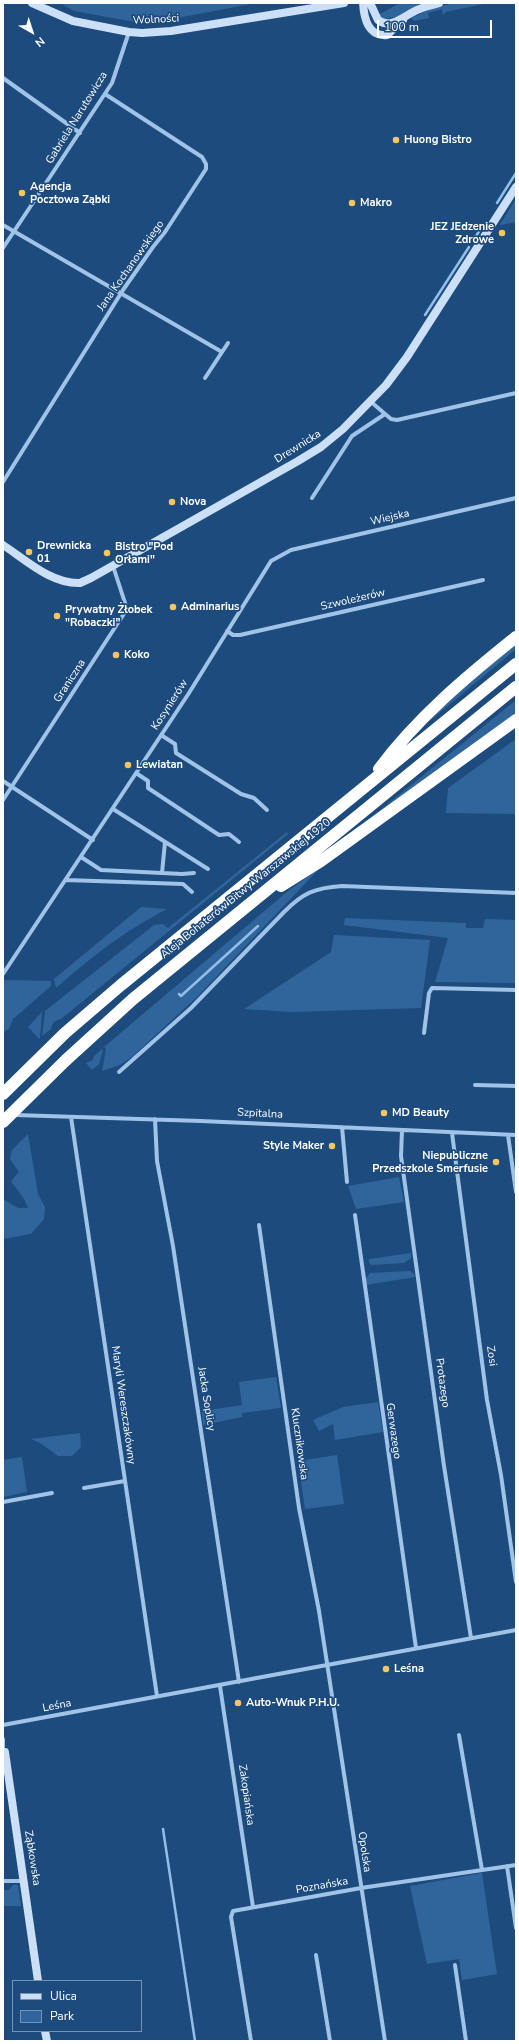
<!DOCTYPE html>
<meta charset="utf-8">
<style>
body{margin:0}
#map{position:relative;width:519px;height:2044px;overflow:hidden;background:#1d4b7d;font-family:"Nunito Sans",sans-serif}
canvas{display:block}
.frame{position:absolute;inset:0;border:4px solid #fff;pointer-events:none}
.legend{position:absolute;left:12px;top:1980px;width:130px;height:52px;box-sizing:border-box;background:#1d4b7d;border:1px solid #7793b1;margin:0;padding:5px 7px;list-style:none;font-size:12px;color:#fff}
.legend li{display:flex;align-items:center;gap:8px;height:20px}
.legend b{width:20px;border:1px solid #7793b1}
.north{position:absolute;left:12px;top:12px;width:40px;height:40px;-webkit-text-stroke:3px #1d4b7d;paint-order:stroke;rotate:141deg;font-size:11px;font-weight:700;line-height:16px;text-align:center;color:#fff}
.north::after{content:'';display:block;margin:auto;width:14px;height:18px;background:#fff;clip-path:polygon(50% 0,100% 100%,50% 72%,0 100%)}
.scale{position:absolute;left:377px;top:20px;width:115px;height:18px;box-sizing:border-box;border:2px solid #fff;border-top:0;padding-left:5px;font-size:12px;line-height:14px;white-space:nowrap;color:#fff;-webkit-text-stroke:3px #1d4b7d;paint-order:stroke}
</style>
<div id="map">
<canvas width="519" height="2044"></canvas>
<div class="frame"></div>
<ul class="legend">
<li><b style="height:5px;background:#cbdff6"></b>Ulica</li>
<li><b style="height:11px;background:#30659c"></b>Park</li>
</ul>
<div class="north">N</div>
<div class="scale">100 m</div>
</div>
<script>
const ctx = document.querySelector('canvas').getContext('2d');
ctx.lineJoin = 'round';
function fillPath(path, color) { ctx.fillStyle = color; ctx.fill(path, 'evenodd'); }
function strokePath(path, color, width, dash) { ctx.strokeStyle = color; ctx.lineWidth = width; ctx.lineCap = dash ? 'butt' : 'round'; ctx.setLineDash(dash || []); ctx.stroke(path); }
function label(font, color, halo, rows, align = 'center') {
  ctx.font = font + ' "Nunito Sans",sans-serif'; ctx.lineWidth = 3.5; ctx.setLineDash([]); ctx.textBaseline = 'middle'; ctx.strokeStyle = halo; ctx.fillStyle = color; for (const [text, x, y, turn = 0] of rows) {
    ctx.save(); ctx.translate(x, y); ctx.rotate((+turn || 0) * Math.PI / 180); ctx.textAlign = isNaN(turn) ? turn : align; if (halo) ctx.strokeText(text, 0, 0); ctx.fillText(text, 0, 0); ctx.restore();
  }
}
fillPath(new Path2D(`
 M60,3H256L146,24L74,11Z
 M400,3H423L408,10L397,17L382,19L378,15Z
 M453,3H488L446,12L443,15L442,9L428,13L429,18L414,21L411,18L431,9Z
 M516,199V222L501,225L500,224Z
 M516,644V649L426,724L453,696Z
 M516,700V714L363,824Z
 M516,739V814L446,813L448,788Z
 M287,832L288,834L61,1019C55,1020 52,1023 51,1029L42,1036L45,1011L154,925L163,924L168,928Z
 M320,868L198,996L133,1056L120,1065L102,1071L106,1049L104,1047L288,891Z
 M141,907L167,909C123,932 94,955 56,988L54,979Z
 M345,918L466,923V928H483L485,919L516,920V983L435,982L448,938L344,925Z
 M334,935L430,940L421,1008L292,1012L244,1009L331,952Z
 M5,980L51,981V986L13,1019L9,1029L3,1032V982Z
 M42,1012L40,1038L39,1039L28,1027Z
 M102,1049L103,1050L99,1064L92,1070L86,1063L93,1060L94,1056Z
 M28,1134L38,1194L45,1207L44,1219L31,1234L3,1239V1199L18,1208H28L24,1199L11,1181L19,1172L10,1159L12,1150Z
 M399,1177L404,1202L356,1209L348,1186Z
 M411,1253V1258L404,1263L372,1265L369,1263V1259Z
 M410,1271L414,1274L415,1277L366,1285L365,1279L370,1273Z
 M276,1377L281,1408L242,1413V1417L203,1425L202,1411L242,1405L239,1382Z
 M378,1402L383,1432L335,1440L333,1424L319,1431L313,1420L343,1407Z
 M80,1433L81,1447L72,1456H58L40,1443L31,1439Z
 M337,1455L344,1504L305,1509L298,1461Z
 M22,1457L27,1492L3,1497V1460Z
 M482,1873L497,1974L462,1980L459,1959L427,1964L410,1886Z
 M13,1885H18L21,1906H3V1890H9Z`), '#30659c');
strokePath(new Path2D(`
 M497,203L516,173
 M475,238L481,228
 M425,315L469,247
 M179,994L181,996L258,926
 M163,1829L195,2041`), '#93beea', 2.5);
strokePath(new Path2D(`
 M3,78L80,133
 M3,225L222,352
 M3,248L112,83L129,32
 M205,378L228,343
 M370,401L391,419L397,420L516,393
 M3,482L123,290L153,247L165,232L206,169V164L202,157L105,94
 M312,498L352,436L385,414
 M227,631L233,635H240L483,580
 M161,735L175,744L176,753L241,794L254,798L267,810
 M136,773L148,781V788L219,835L229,834L239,842
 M3,781L93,840
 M3,800L127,609L113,566
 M113,809L208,869
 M81,857L101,870L182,874L194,873
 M162,873L165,842
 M66,880L183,884L192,892
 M3,974L189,693L271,561L291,550L516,498
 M424,1033L429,993L432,988L516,990
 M119,1072L191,1008L284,912C303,893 314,888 342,886L516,893
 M475,1085L516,1086
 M15,1115L201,1121L516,1135
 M71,1117L157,1696
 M155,1119L157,1161L173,1246L239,1682
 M342,1127L347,1182
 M402,1130L401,1156L444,1466L471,1638
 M452,1133L487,1400L501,1475L516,1582
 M508,1135L516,1192
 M355,1215L416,1648
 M259,1225L299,1508L319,1611L385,2041
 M84,1488L125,1481
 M3,1502L52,1493
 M220,1686L253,1907
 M3,1725L516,1630
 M459,1735L482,1870
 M3,1739V1752
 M507,1866L516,1928
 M3,1881H24
 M316,1955L330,2041
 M455,1965L466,2041
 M251,2041L231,1917L233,1911L361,1888L516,1865`), '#a0c3e8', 4);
strokePath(new Path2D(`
 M32,3L73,21L129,32L142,33L171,31L344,3
 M363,3C364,18 368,37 387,35L403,20
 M370,3L378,20C391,30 405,15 417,10C424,7 431,5 439,3
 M3,545C26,560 51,584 80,583L91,578L298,461L321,447L343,429L386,385L407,357L516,187
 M5,1752L38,1981
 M45,2031L47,2041`), '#cbdff6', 8);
strokePath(new Path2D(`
 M379,769C417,718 466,677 516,637
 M281,886L321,861L516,720
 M66,1060L133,999L516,687
 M3,1094L65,1033L121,985L516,664`), '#fff', 12);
strokePath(new Path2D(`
 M3,1122L66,1060`), '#fff', 12);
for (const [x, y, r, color] of [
 [396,140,4,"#f7c65f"],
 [22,193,4,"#f7c65f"],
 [352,203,4,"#f7c65f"],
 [502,233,4,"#f7c65f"],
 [172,502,4,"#f7c65f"],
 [29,552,4,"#f7c65f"],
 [107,553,4,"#f7c65f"],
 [173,607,4,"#f7c65f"],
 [57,616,4,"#f7c65f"],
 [116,655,4,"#f7c65f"],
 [128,765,4,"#f7c65f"],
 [384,1113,4,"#f7c65f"],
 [332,1146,4,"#f7c65f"],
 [496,1162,4,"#f7c65f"],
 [386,1669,4,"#f7c65f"],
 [238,1703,4,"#f7c65f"]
]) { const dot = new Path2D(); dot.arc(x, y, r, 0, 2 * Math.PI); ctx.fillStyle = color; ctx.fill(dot); strokePath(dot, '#1d4b7d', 1.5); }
label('11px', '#fff', '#1d4b7d', [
 ["Wolności",156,20,-3],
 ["Gabriela Narutowicza",77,118,-58],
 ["Jana Kochanowskiego",131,266,-55],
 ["Drewnicka",298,447,-32],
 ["Wiejska",390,518,-13],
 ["Szwoleżerów",353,600,-13],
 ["Graniczna",70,681,-57],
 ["Kosynierów",170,705,-57],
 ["Aleja Bohaterów Bitwy Warszawskiej 1920",246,889,-39],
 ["Szpitalna",260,1114,3],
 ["Zosi",491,1356,82],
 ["Protazego",442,1383,82],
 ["Jacka Soplicy",206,1399,81],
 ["Maryli Wereszczakówny",123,1405,82],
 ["Gerwazego",393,1431,82],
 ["Klucznikowska",299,1444,82],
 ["Leśna",57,1706,-11],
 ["Zakopiańska",246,1795,82],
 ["Opolska",364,1852,82],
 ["Ząbkowska",32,1858,81],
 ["Poznańska",322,1886,-10]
]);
label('bold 11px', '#fff', '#1d4b7d', [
 ["Huong Bistro",404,140],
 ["Agencja",30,187],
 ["Pocztowa Ząbki",30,200],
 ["Makro",360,203],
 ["JEZ JEdzenie",494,227,"right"],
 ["Zdrowe",494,240,"right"],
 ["Nova",180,502],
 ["Drewnicka",37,546],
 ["01",37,559],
 ["Bistro \"Pod",115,547],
 ["Orłami\"",115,560],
 ["Adminarius",181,607],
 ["Prywatny Żłobek",65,610],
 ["\"Robaczki\"",65,623],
 ["Koko",124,655],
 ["Lewiatan",136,765],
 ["MD Beauty",392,1113],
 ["Style Maker",324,1146,"right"],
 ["Niepubliczne",488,1156,"right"],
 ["Przedszkole Smerfusie",488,1169,"right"],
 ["Leśna",394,1669],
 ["Auto-Wnuk P.H.U.",246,1703]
], 'left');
</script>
